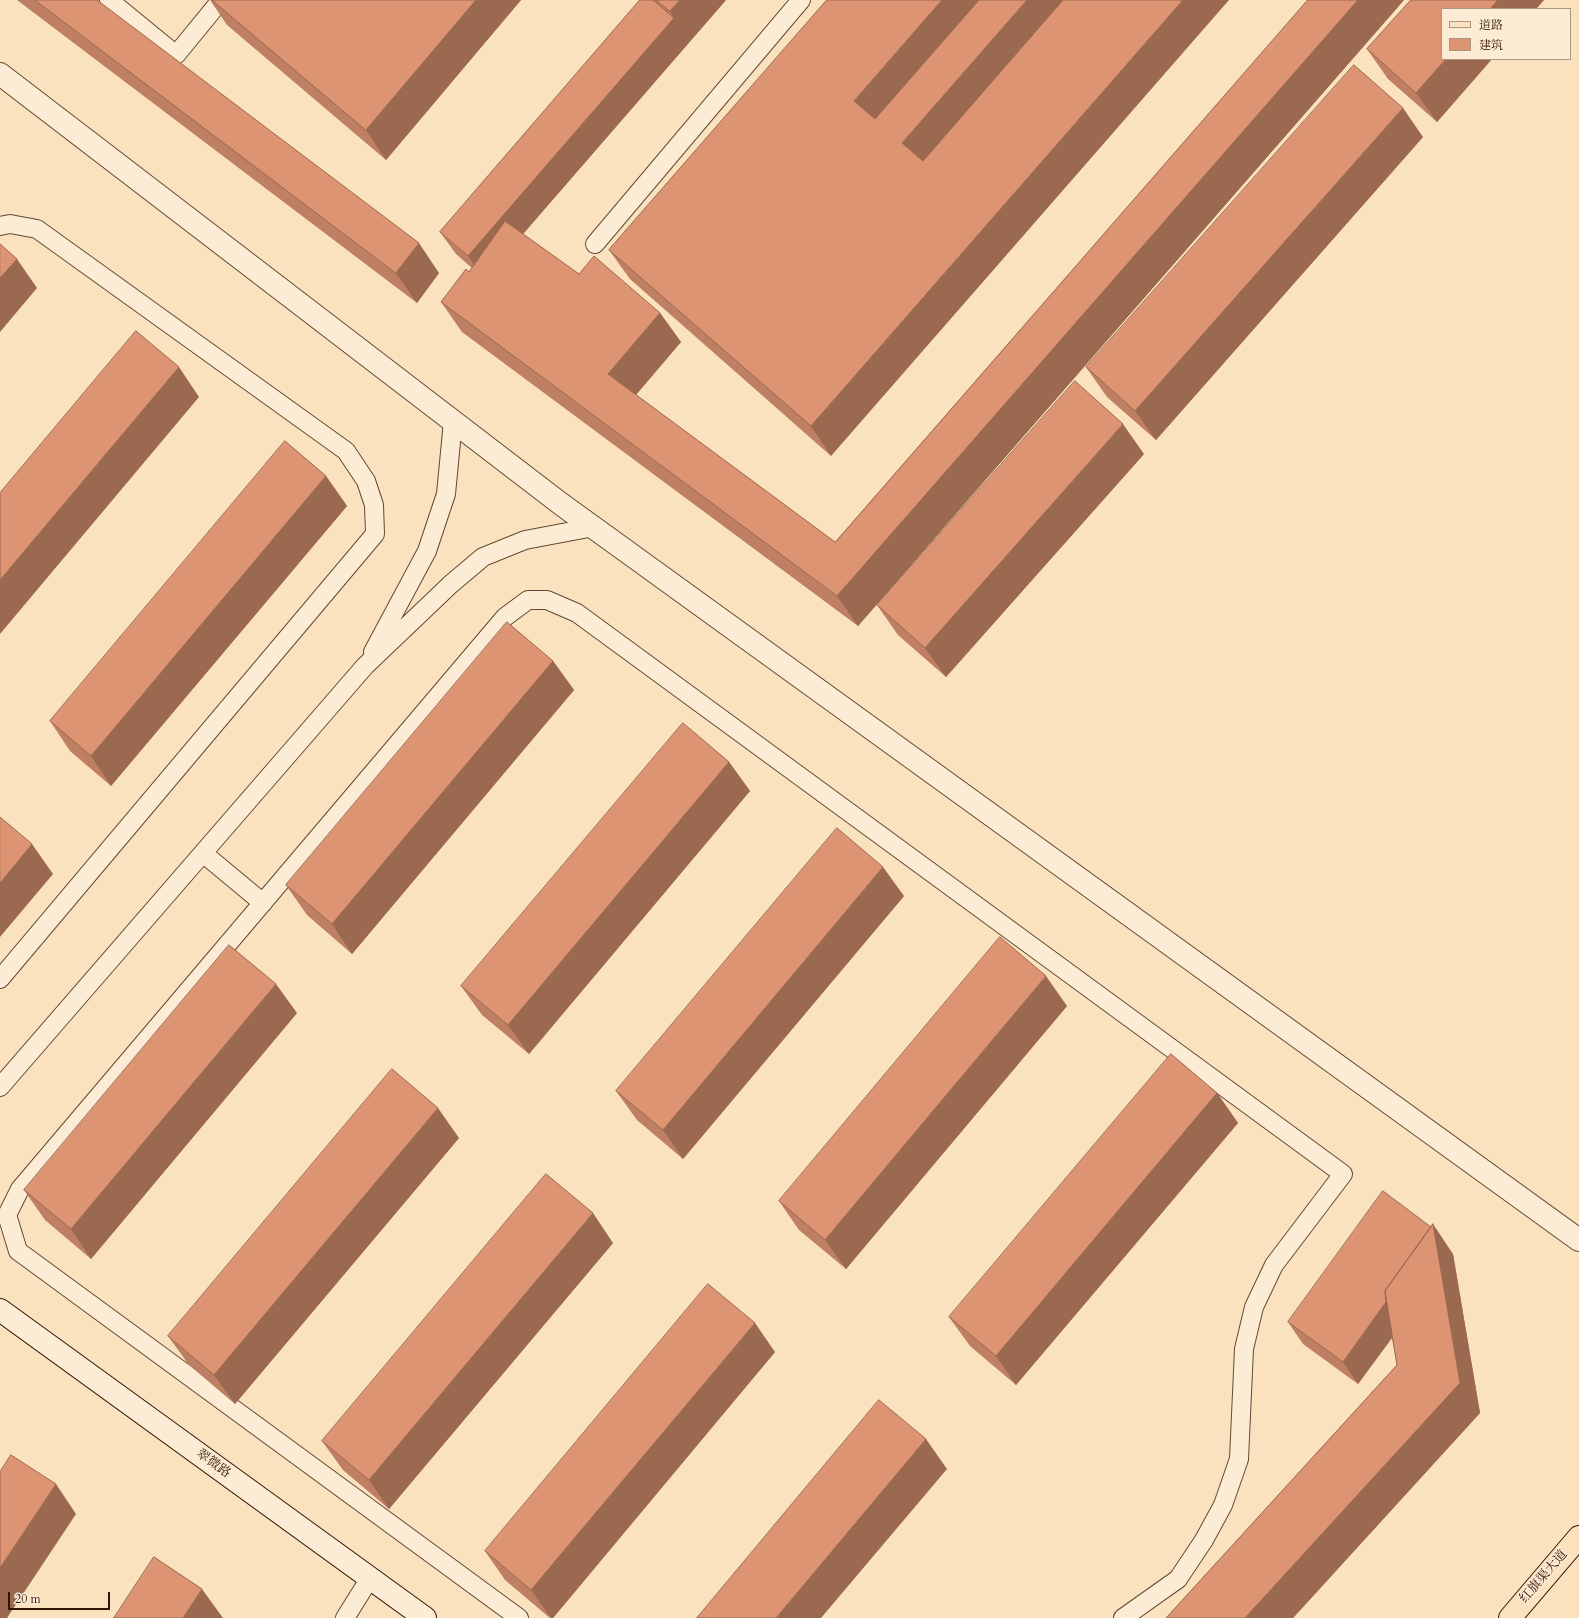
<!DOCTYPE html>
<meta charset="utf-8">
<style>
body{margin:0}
#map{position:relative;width:1579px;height:1618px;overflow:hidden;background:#fae2be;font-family:Cardo,"Noto Serif SC",serif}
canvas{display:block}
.legend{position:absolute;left:1441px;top:8px;width:130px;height:52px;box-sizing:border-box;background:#fcecd5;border:1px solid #ac9682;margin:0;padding:5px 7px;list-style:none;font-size:12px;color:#331405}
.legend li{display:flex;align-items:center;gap:8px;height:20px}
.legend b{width:20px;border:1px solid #ac9682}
.scale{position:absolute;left:8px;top:1592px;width:102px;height:18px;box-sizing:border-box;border:2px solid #331405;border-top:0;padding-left:5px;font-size:12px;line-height:14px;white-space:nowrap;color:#331405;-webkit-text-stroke:3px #fcecd5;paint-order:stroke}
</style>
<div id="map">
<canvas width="1579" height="1618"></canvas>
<ul class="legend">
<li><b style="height:5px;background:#fae2be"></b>道路</li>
<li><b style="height:11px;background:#dd9473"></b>建筑</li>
</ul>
<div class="scale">20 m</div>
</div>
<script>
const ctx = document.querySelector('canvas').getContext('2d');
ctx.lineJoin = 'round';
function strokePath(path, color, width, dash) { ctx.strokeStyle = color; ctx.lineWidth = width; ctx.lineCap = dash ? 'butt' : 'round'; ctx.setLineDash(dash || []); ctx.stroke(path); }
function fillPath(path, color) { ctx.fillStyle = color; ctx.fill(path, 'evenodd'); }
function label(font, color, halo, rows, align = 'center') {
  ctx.font = font + ' Cardo,"Noto Serif SC",serif'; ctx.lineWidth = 3; ctx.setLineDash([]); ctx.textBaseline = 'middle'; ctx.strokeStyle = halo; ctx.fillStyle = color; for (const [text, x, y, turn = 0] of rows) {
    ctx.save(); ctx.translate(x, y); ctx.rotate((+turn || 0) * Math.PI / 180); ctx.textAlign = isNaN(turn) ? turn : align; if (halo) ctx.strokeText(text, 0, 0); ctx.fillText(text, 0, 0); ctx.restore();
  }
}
const lane = new Path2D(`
 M109,0L176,55L221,0
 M0,226L10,224L37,229L346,451L366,481L374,505L375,534L0,979
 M595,244L801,0
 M373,652L427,551L446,494L453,421
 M204,854L263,903
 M0,1087L365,666L451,584L483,557L525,540L594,527
 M345,1618L370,1578
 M519,1618L18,1251L7,1215L20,1189L505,617L528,600H547L577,613L1343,1174L1274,1265L1254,1307L1244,1349L1239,1459L1223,1505L1204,1540L1178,1579L1123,1618`);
const street = new Path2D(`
 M0,74L561,504L1579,1240`);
const secondary = new Path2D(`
 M0,1310L425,1618`);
const primary = new Path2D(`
 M1510,1618L1579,1537`);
strokePath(lane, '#654833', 20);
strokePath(street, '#654833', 24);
strokePath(secondary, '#331405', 24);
strokePath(primary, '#331405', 24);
strokePath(lane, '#fcecd5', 18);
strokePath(street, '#fcecd5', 22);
strokePath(secondary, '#fcecd5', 22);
strokePath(primary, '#fae2be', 22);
fillPath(new Path2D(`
 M17,0H97L439,273L417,303Z
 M210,0H521L386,160L227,25Z
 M640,0H726L523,234L579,274L660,313L681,342L636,395L835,542L1308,0H1404L858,626L462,332L441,302L472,268L456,254L440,232Z
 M827,0L831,456L630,279L609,250Z
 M1411,0H1544L1536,9H1442V59H1492L1437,122L1388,79L1367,49Z
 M1423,137L1156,440L1107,397L1086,367Z
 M1144,454L946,677L898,635L877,605Z
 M326,476L347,506L111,786L70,751L50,721Z
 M553,661L574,690L352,954L307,915L286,885Z
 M729,762L750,791L529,1054L482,1015L461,986Z
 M904,896L683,1159L637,1120L616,1091Z
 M1067,1006L846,1269L799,1230L779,1201Z
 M297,1013L91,1259L45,1220L24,1190Z
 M1217,1093L1238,1123L1016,1385L970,1346L949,1317Z
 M459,1138L235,1404L189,1365L168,1336Z
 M613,1243L389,1509L343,1470L322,1441Z
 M1453,1254L1480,1413L1293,1618H1166L1397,1365L1392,1338L1358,1384L1303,1344L1288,1322Z
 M775,1352L553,1618H550L505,1580L485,1551Z`), '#be7f63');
fillPath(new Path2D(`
 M476,0H521L386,160L366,130Z
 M680,0H726L484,279L468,256L674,18L670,11Z
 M942,0H988L874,130L854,101Z
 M1027,0H1073L923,173L902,143Z
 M1183,0H1229L831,456L811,426Z
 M1358,0H1404L858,626L837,596Z
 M1498,0H1544L1536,9H1490Z
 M1446,59H1492L1437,122L1416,93Z
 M1403,108L1423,137L1156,440L1135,411Z
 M419,243L439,273L417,303L396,273Z
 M17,259L37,288L0,332V278Z
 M660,313L681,342L628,404L608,374Z
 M179,367L199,397L0,634V580Z
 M1123,424L1144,454L946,677L925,648Z
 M326,476L347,506L111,786L91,756Z
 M553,661L574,690L352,954L332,924Z
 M729,762L750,791L529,1054L508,1025Z
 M32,844L53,874L0,937V883Z
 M883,867L904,896L683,1159L663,1130Z
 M1046,976L1067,1006L846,1269L825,1240Z
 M276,984L297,1013L91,1259L71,1229Z
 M1217,1093L1238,1123L1016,1385L996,1356Z
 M438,1108L459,1138L235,1404L214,1375Z
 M593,1213L613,1243L389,1509L369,1480Z
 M1433,1224L1453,1254L1480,1413L1293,1618H1245L1460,1383L1441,1271L1358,1384L1343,1362Z
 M755,1323L775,1352L553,1618H551L531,1590Z
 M926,1439L947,1469L821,1618H776Z
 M56,1484L76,1514L7,1618H0V1568Z
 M202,1589L223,1618H183Z`), '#9b6850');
const building = new Path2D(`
 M35,0H97L419,243L396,273Z
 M212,0H476L366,130Z
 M640,0H653L674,18L468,256L440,232Z
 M656,0H680L670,11Z
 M827,0H942L854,101L875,119L979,0H1027L902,143L923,161L1063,0H1183L811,426L609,250Z
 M1308,0H1358L837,596L441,302L466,269L469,272L505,221L579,274L594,256L660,313L608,374L835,542Z
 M1411,0H1498L1490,9H1442V59H1446L1416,93L1367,49Z
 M1354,65L1403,108L1135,411L1086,367Z
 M0,244L17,259L0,278Z
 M136,331L179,367L0,580V493Z
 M1075,381L1123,424L925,648L877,605Z
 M285,441L326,476L91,756L50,721Z
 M507,622L553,661L332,924L286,885Z
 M683,723L729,762L508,1025L461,986Z
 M0,817L32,844L0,883Z
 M837,828L883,867L663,1130L616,1091Z
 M1000,937L1046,976L825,1240L779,1201Z
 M229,945L276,984L71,1229L24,1190Z
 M1171,1054L1217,1093L996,1356L949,1317Z
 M392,1069L438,1108L214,1375L168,1336Z
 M546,1174L593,1213L369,1480L322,1441Z
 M1383,1191L1431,1227L1385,1291L1386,1302L1343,1362L1288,1322Z
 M1433,1224L1460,1383L1245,1618H1166L1397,1365L1385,1291Z
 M708,1284L755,1323L531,1590L485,1551Z
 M879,1400L926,1439L776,1618H697Z
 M11,1455L56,1484L0,1568V1472Z
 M154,1557L202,1589L183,1618H114Z`);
fillPath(building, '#dd9473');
strokePath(building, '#9b6850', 1);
label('13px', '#331405', '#fcecd5', [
 ["翠微路",213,1464,36],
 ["红旗渠大道",1544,1577,-49]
]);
</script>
